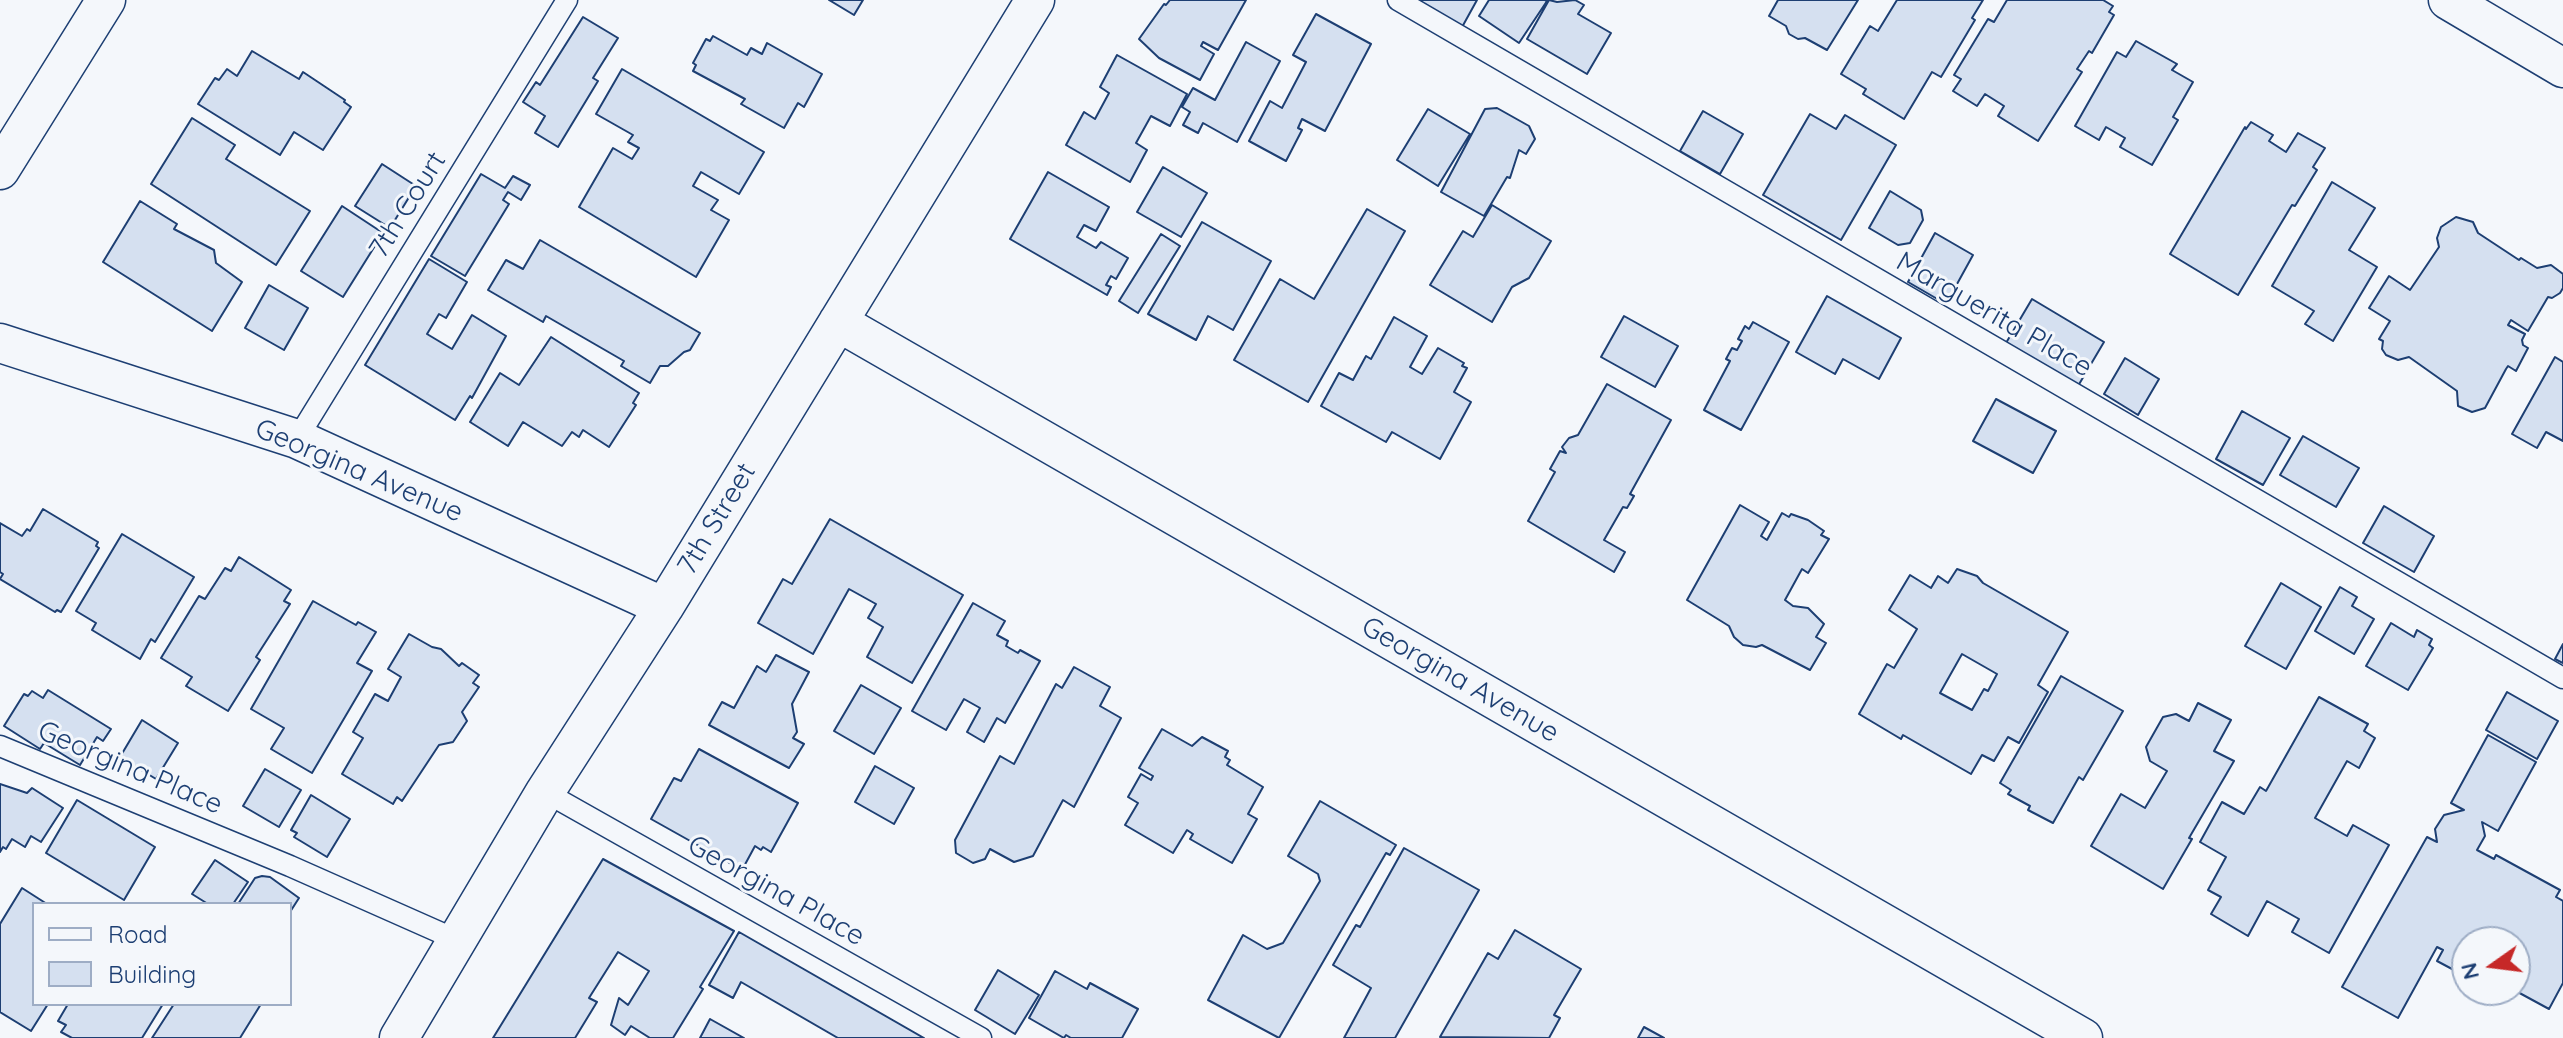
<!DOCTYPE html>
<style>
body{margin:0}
#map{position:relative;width:2563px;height:1038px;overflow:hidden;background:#f4f7fb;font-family:Quicksand,sans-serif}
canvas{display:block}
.legend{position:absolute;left:32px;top:902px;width:260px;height:104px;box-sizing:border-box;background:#f4f7fb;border:2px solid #9eadc5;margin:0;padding:10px 14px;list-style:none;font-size:24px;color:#1d3f73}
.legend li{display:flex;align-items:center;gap:16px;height:40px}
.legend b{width:40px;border:2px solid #9eadc5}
.north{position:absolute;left:2451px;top:926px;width:80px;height:80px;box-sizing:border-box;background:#f4f7fb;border:2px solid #9eadc5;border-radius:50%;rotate:256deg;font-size:22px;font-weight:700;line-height:32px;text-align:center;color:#1d3f73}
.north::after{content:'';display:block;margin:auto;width:28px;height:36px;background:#c62828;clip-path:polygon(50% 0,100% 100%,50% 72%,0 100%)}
</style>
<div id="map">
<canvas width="2563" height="1038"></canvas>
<ul class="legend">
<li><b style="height:10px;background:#f4f7fb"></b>Road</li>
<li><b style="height:22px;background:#d5e0f0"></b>Building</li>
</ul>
<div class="north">N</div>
</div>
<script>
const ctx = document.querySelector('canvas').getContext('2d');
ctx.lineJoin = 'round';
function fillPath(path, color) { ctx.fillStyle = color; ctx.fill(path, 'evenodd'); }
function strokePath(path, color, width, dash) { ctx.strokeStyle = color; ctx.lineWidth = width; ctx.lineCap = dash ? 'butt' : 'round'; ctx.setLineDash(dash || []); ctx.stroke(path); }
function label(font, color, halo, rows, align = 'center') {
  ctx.font = font + ' Quicksand,sans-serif'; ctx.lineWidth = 6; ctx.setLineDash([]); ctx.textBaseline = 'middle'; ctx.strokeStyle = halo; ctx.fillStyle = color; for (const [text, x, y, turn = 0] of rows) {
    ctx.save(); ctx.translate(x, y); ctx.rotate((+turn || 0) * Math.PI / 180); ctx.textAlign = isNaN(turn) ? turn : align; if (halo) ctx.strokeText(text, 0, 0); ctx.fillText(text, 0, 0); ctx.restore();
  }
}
const building = new Path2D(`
 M829,0H863L854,15Z
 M1170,0H1246L1218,50L1203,42L1201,46L1214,54L1200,80L1159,58L1139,39L1164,4L1166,5Z
 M1408,0H1477L1461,29Z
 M1489,0H1545L1547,1L1519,43L1479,16Z
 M1549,0L1557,2L1575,0L1584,5L1578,14L1611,33L1587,74L1527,39Z
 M1778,0H1858L1827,50L1805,38L1798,39L1789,34L1786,26L1769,16Z
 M1897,0H1983L1972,18L1975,20L1941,77L1932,72L1904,119L1863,94L1866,89L1841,74L1870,26L1878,31Z
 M2007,0H2103L2113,6L2109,12L2114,15L2092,53L2089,51L2077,69L2082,72L2038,141L1998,116L2004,106L1985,94L1977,106L1953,91L1961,79L1954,75L1988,19L1994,22Z
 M1316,14L1371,44L1325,131L1302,119L1298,128L1302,130L1286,161L1249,141L1270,101L1282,108L1306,62L1293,55Z
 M583,17L618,38L593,78L598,81L558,147L535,133L545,116L523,102L536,82L540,85Z
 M713,36L747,55L751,48L762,54L767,43L822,74L804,107L798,103L784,128L741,104L745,99L693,71L696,65L693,63L706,39L710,41Z
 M2136,41L2177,64L2172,70L2193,82L2173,117L2178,120L2152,165L2120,147L2125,138L2106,127L2099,140L2075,126L2117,52L2126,57Z
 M1246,42L1280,61L1237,142L1203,123L1198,133L1183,125L1190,112L1182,107L1193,88L1215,100Z
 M252,51L299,79L303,72L345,100L344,102L351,107L323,150L294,132L280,155L198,104L215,78L219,80L227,69L237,76Z
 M1117,55L1187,94L1170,126L1151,116L1136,143L1147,150L1130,182L1066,145L1084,112L1095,119L1109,93L1100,87Z
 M622,69L764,152L739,194L701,172L693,186L718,200L711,210L729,220L696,277L579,207L613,148L632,159L639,148L628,142L633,135L596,114Z
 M1497,108L1529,126L1535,139L1526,154L1519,150L1510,178L1507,177L1484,216L1441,192L1485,109Z
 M1428,109L1470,134L1438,186L1397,160Z
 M1703,111L1743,134L1720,174L1680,151Z
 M1810,114L1836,129L1845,115L1896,145L1841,240L1763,195Z
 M192,118L235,145L226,159L310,211L276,265L151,184Z
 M2251,122L2273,135L2269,141L2286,152L2298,133L2325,148L2313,167L2317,170L2295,206L2292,205L2238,295L2170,254L2245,127L2246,129Z
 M382,164L416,186L390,228L355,206Z
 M1163,167L1207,193L1181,237L1137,212Z
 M1048,172L1109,207L1096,231L1084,225L1077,237L1096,248L1101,242L1128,258L1116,279L1111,276L1106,285L1111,287L1107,295L1010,239Z
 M481,174L505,188L513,176L530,185L521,200L508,192L503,200L509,204L465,276L431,256Z
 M2332,182L2375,208L2349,250L2377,267L2333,341L2305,324L2314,311L2272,286Z
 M1890,191L1921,210L1923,220L1910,243L1898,245L1869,228Z
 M140,201L177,224L174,229L214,250L216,263L242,282L212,331L103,262Z
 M1492,205L1551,241L1529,278L1512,287L1492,322L1430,285L1463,231L1473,237Z
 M342,206L383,233L343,297L301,271Z
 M1367,209L1405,231L1308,402L1234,360L1280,279L1314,299Z
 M2456,217L2473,222L2478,233L2519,260L2521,258L2537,268L2551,265L2563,274V288L2560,293L2552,298L2548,297L2528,331L2511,320L2508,325L2525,334L2522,340L2523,345L2528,348L2516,371L2508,366L2506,369L2485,408L2472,412L2458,406L2457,391L2409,357L2398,360L2386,355L2382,349L2383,341L2379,339L2390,321L2369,308L2389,276L2410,290L2439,247L2437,238L2441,227Z
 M1202,222L1271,261L1233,330L1208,316L1196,340L1148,314Z
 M1935,233L1973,255L1946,304L1908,282Z
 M1161,234L1180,246L1138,313L1119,301Z
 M540,240L700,333L690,350L684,352L668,366H660L650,383L621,366L624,361L546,316L543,322L488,290L506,260L523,269Z
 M429,259L467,282L446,318L439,314L427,334L452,349L472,315L506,336L472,398L470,396L455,420L365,365Z
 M269,285L308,308L284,350L245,328Z
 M1827,296L1901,338L1879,379L1843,359L1835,374L1796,352Z
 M2032,299L2104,342L2078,386L2006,343Z
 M1624,316L1678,346L1655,387L1601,357Z
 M1394,317L1427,336L1410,367L1422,374L1438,348L1464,363L1462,366L1467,368L1454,392L1471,402L1440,459L1392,432L1386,442L1321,406L1339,373L1353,380L1366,356L1371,359Z
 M1753,322L1789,342L1741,430L1704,410L1730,361L1726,359L1732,348L1737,350L1742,341L1738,339L1745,326L1749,329Z
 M551,337L639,393L633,403L636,405L609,447L583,430L579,437L572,432L562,446L523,422L508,446L470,422L500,373L519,385Z
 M2555,357L2563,362V441L2546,432L2537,448L2512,434Z
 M2125,358L2159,379L2138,415L2104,394Z
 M1607,384L1671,420L1630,494L1634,496L1627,508L1623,507L1604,540L1625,552L1614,572L1528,521L1555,472L1550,469L1560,451L1566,453L1562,447L1569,438L1578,435Z
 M1996,399L2056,431L2033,473L1973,441Z
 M2242,411L2290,438L2263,485L2216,459Z
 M2303,436L2359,468L2336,507L2280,475Z
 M1740,505L1769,522L1761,536L1767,540L1782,513L1789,517L1791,514L1808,520L1824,531L1821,535L1829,539L1808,573L1802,569L1785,600L1793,606L1808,608L1824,624L1816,637L1826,643L1810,670L1762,645L1756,647L1743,645L1734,637L1729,626L1687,600Z
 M2384,506L2434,536L2414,572L2363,543Z
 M43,509L98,542L96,546L99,548L61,612L57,610L55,612L0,579L3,574L0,572V523L22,536L27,529L30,531Z
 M830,519L963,595L912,683L867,657L883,627L868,618L876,604L849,589L813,654L758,623L783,579L792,584Z
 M122,534L194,577L155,642L151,639L140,659L92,630L96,623L76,611Z
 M239,557L291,590L284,601L290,604L256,657L260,660L228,711L186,686L192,677L161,658L199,596L205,599L225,568L231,571Z
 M1957,569L1977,576L1983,583L2068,632L2038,685L2048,692L2019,743L2008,737L1994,761L1982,755L1971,774L1903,735L1901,739L1859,714L1887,664L1894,668L1917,629L1889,610L1910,575L1931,588L1938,576L1948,583ZM1962,654L1997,674L1988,691L1984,689L1972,710L1940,693Z
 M2281,583L2321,607L2286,669L2245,646Z
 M2340,587L2357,597L2352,606L2374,619L2354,654L2315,631Z
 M313,601L356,625L358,622L376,632L357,663L372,671L312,773L271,749L284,728L251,709Z
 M973,603L1005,621L997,635L1008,641L1006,646L1018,653L1020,650L1040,661L1005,723L997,718L984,742L967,732L980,708L964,699L946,730L912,711Z
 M2391,623L2414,637L2417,630L2432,639L2429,645L2433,648L2408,690L2366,666Z
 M409,634L432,647L441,649L459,666L462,663L479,675L473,683L479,687L462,712L467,721L453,742L439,745L402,801L397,797L393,804L342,774L363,738L353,732L375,694L388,701L401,677L388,669Z
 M2563,644V663L2555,659Z
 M776,655L809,672L792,704L797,732L793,738L804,744L789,768L709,725L722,702L734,708L757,666L766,672Z
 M1074,667L1110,687L1100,706L1121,718L1074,807L1063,800L1033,856L1014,862L990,849L985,859L973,863L956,853L955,840L1000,756L1014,764L1056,684L1062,688Z
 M2061,676L2123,711L2083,780L2079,777L2053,823L2028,810L2030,806L2008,794L2011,790L2000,783Z
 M861,685L901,708L874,754L834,731Z
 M48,690L111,729L103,741L97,737L80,765L44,743L40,749L4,726L24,694L28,696L32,691L43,698Z
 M2507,692L2558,721L2537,759L2486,730Z
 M2319,697L2368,724L2364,731L2375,738L2359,768L2347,761L2315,818L2347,836L2353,825L2389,845L2329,953L2292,932L2299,919L2267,901L2248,936L2211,914L2221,897L2208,890L2226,857L2200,842L2222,802L2244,814L2260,787L2266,791Z
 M2198,703L2231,720L2214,751L2234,761L2189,838L2192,839L2163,889L2091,846L2121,794L2145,808L2167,771L2150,761L2146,747L2163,717L2176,714L2189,721Z
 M142,720L178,743L156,779L120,757Z
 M1162,729L1192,746L1202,737L1228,751L1225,757L1230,760L1227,765L1263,787L1248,814L1257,819L1232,863L1190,839L1193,834L1187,830L1173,853L1125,825L1138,803L1128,797L1141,774L1151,780L1153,776L1139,768Z
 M2488,735L2536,762L2498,831L2482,822L2485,836L2477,850L2494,859L2496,855L2560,890L2556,897L2563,901V983L2549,1009L2514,990L2515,942H2467V977L2437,961L2443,950L2437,947L2398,1018L2342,987L2427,837L2437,842L2435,829L2444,815L2464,810L2451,803Z
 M699,749L798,803L771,852L763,847L761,850L755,846L742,870L651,819L674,778L681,781Z
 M875,766L914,788L894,824L855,802Z
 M265,769L301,790L279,827L243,806Z
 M0,784L27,793L32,788L63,808L41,842L31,836L25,847L12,839L6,849L3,847L0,852Z
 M311,795L350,819L327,857L294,837L297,833L291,830Z
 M77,800L155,847L124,900L46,853Z
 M1320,801L1396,845L1390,855L1386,853L1279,1038L1208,1000L1243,935L1267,949L1283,943L1320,881L1318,874L1288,856Z
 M1404,848L1479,890L1395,1038H1344L1371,988L1333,965L1356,925L1360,927Z
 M603,859L734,931L700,987L703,989L673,1038H650L631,1026L625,1035L611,1025L619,998L628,1005L649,971L618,952L589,998L597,1002L575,1038H493Z
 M215,860L248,882L233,904H208L192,894Z
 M262,876L270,877L299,898L290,912V904H238L255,878Z
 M22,888L47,904H34V1004H48L31,1031L0,1012V924Z
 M1515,930L1581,969L1554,1015L1560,1018L1549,1038L1440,1037L1488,953L1498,959Z
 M739,932L924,1038H838L741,982L733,998L709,985Z
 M998,970L1039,995L1015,1034L975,1010Z
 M1055,971L1087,989L1090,983L1138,1009L1122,1038H1071L1066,1035L1064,1038L1029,1018Z
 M68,1004H163L142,1038H72L61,1032L66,1025L58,1021Z
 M174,1004H261L240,1038H152Z
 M710,1019L744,1038H700Z
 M1644,1027L1664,1038H1638Z`);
fillPath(building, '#d5e0f0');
strokePath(building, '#1d3f73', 2);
const service = new Path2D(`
 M1398,0L2563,678
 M297,439L567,0
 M0,746L290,866L457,940
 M545,792L981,1038`);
const minor = new Path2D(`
 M2448,0L2563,68
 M0,170L106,0
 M838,322L2083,1038
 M0,343L297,439L664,607
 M399,1038L545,792L664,607L1035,0`);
strokePath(service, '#1d3f73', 23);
strokePath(minor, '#1d3f73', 41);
strokePath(service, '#f4f7fb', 20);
strokePath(minor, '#f4f7fb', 38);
label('28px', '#1d3f73', '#f4f7fb', [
 ["7th Court",408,205,-58],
 ["Marguerita Place",1994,315,30],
 ["Georgina Avenue",359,471,23],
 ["7th Street",717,519,-59],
 ["Georgina Avenue",1460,680,30],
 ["Georgina Place",130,768,23],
 ["Georgina Place",776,891,29]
]);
</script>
